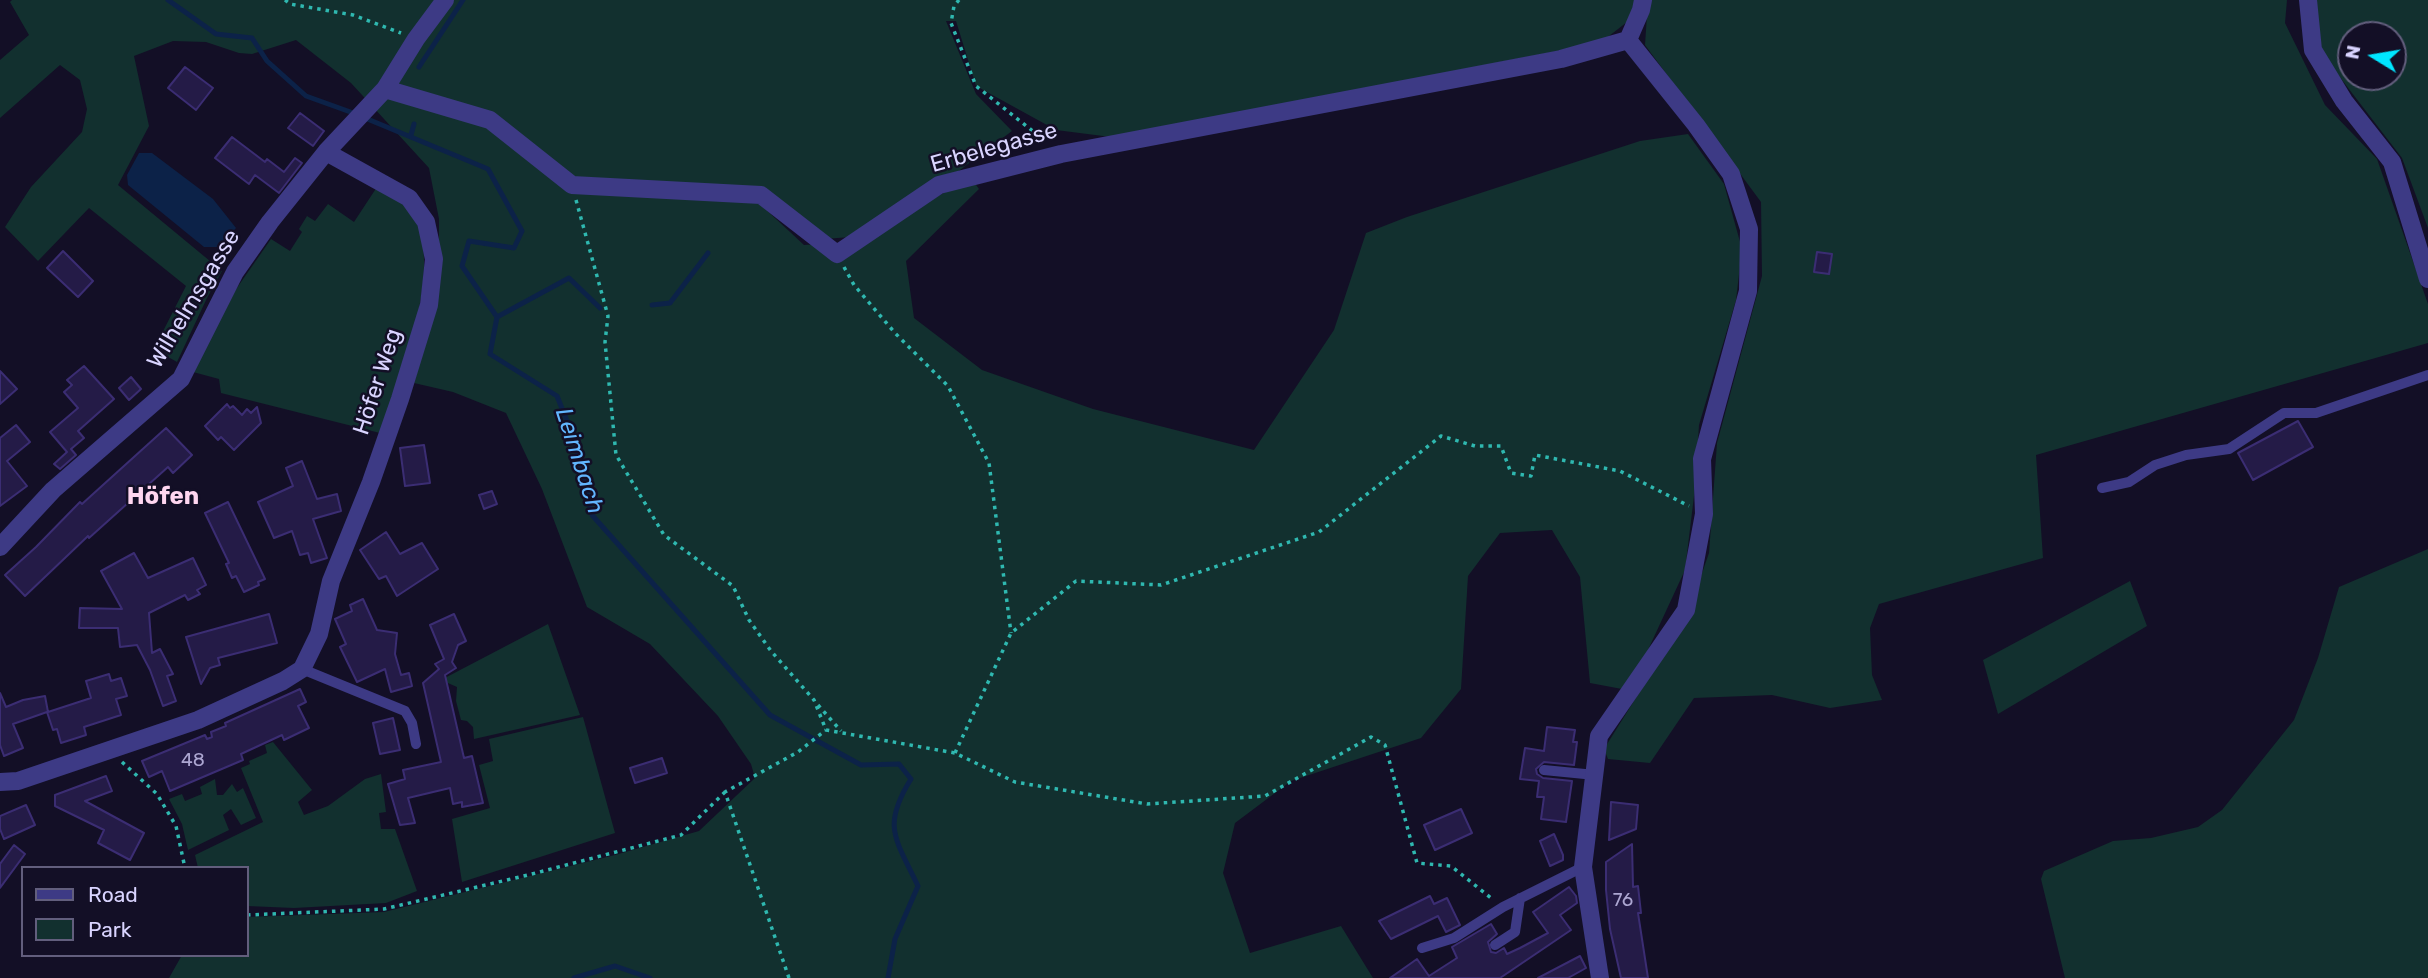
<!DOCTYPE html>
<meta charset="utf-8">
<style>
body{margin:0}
#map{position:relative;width:2428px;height:978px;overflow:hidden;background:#130f26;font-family:Rubik,sans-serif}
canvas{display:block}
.legend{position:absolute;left:21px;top:866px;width:228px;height:91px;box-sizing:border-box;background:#130f26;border:2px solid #625e7d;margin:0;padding:9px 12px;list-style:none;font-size:21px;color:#d9d4ff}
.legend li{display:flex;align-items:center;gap:14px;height:35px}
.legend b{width:35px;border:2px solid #625e7d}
.north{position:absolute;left:2337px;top:21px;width:70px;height:70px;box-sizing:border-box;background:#130f26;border:2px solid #625e7d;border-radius:50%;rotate:281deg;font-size:19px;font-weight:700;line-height:28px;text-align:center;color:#d9d4ff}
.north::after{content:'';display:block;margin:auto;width:24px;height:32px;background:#00e5ff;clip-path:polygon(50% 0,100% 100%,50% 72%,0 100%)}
</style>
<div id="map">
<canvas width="2428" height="978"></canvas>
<ul class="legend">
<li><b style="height:9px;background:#3d3a85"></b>Road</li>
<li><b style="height:19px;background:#12302f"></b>Park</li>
</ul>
<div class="north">N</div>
</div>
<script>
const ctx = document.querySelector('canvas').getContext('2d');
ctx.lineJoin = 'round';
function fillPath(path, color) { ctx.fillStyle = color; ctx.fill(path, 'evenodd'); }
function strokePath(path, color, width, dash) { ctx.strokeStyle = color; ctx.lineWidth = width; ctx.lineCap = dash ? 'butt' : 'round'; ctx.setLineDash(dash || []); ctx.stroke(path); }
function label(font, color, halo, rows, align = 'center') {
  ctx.font = font + ' Rubik,sans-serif'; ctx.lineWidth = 5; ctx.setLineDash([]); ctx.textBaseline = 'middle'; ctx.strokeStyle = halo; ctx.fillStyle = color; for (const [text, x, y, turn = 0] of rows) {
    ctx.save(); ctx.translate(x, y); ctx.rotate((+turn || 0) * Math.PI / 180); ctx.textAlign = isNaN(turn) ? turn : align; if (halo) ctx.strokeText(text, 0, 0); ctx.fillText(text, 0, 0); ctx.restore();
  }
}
fillPath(new Path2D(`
 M12,0H1639L1636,15L1600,43L1111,137L1056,130L976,86L956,21H946L976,94L1012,131L956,173L850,237L825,239L747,192L804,245L854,242L971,178L979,189L906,261L914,318L982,370L1093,409L1254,450L1334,330L1366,233L1407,217L1640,141L1688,134L1724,184L1742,249L1736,300L1699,425L1695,488L1685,570L1647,652L1622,689L1590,683L1580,577L1552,530L1500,533L1468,576L1461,689L1421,738L1291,781L1235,823L1223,873L1250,953L1341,926L1373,978H169L182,955H247V917L384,912L615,855L699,831L755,778L751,764L718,716L650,644L587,607L542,489L506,413L453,392L414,383L439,292V219L429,168L351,83L296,40L252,54L239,53L206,42L173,41L134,56L149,126L118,185L222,271L207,298L177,362L154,349L186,286L89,208L38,261L5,227L31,187L82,132L87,109L80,80L60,65L0,118V60L29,35L10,2Z
 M1648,0H2287L2285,23L2325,105L2377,159L2428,304V343L2036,455L2043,558L1879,604L1870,628L1872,675L1882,700L1830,708L1772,695L1694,698L1650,763L1608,759L1604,749L1687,616L1709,553L1717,443L1762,276L1761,202L1645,45Z
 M2310,0H2428V228L2402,158L2322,54ZM2351,35H2393V77H2351Z
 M377,187C386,192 401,200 408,208C450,259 399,378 380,433L221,393L219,379L193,372L232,295L271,239L290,251L302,232L299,229L307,216L315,221L328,204L354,222Z
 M2428,549V978H2065L2041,879L2044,871L2113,841L2151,838L2198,827L2222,810L2294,720L2318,658L2339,587Z
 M2130,581L2147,626L1998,714L1983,660Z
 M548,624L580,715L474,739L473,727L467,721L461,720L456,701L457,687L441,680Z
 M583,717L615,833L462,882L452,819L490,808L479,765L493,761L489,739Z
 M273,742L312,790L298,802L304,815L328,806L365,779L381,774L386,812L379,813L381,829H395L417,891L386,903L294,908L247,906V868H198L195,855L263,822L241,768L250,764L249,761L267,753L265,745Z
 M215,779L217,795H223L232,784L237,792L243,788L256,818L241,825L231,809L223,815L229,830L188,850L182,824L169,799L182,794L185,801L202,794L200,787Z`), '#12302f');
fillPath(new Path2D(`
 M139,153H152L213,199L236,228L218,247H204L128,185L127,175Z`), '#0c2248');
strokePath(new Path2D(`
 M168,0L216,34L252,38L267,61L306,96L356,114
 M419,67L463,0
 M365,118L488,169L522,231L514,248L469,241L462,266L497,317L490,354L557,396L574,438L592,515L770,715L861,765L899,764L911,779C881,827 896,839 918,886L895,939L888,978
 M411,135L414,124
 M652,305L670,303L708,253
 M497,317L569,278L600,308
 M574,978L615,966L650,978`), '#0c2248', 5);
const building = new Path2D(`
 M185,67L213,88L196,110L168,88Z
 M300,113L324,131L313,146L288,128Z
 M232,137L265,162L267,159L284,172L295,158L302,163L279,193L255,175L249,184L215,158Z
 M63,251L93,281L78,297L47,268Z
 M1817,252L1832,254L1829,274L1814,272Z
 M84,366L114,399L78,431L84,438L71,449L76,455L60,469L54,464L67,452L50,432L78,408L64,392L72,385L67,380Z
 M0,371L17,389L0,404Z
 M131,377L141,389L129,400L119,388Z
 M227,404L230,408L233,406L242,415L247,409L251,413L257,407L261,423L234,450L221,437L218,440L205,426Z
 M2298,421L2313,447L2253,480L2238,453Z
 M16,425L30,442L7,461L27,486L0,506V438Z
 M166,428L192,455L173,473L168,467L89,538L88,536L25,596L5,575L36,547L80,502L82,504L93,494Z
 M424,445L430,483L405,486L400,448Z
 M302,461L317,499L337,494L341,511L313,519L327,558L311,563L308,553L300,555L292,531L274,538L258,502L293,486L286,468Z
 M492,491L497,504L484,509L479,495Z
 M228,502L265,579L258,582L259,585L244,592L236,576L232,578L226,564L229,563L205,513Z
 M386,532L400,554L422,543L438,569L397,596L386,576L379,579L360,550Z
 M134,553L148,578L193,558L206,585L197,590L200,594L188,600L185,595L149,613L152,653L160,649L173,674L167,676L176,701L163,706L150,670L137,645L120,647L118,628H79L80,608L122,609L101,571Z
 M363,599L377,630L397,633L395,654L401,675L409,673L412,686L391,692L385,669L357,682L340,647L346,644L335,619L352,611L350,605Z
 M269,614L277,643L218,658L220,665L210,668L201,684L186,637Z
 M454,614L466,641L458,645L452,662L456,668L445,675L464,758L472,756L483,803L462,807V802L453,804L450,788L408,798L415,823L400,825L388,784L405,779L403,770L441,762L423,683L439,669L435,664L444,659L430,625Z
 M109,674L111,681L121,678L127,696L116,699L121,715L84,727L86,735L61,743L57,729L53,730L47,712L13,724L23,748L4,756L0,745V693L6,707L23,700L45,696L48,712L91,698L86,681Z
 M300,689L306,702L298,706L309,728L284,740L282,735L241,754L243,760L170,791L162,771L149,777L142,761L205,735L207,739L212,737L211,732L226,726L225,723Z
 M393,718L400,750L380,754L373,723Z
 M1547,727L1575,730L1573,742H1577L1574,765L1544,762L1536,769L1537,774L1543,778L1572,781L1566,822L1541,819L1544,797H1537L1539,781L1520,779L1525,748L1544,751Z
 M662,758L667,773L635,783L630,768Z
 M106,776L112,791L85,801L144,833L130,860L98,843L104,830L55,806V795Z
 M1611,802L1638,805L1636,829L1609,840Z
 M26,805L35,825L4,839L0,829V816Z
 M1461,809L1472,833L1435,850L1424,825Z
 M1554,834L1563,855V860L1550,866L1540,841Z
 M1632,844L1633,887L1638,886L1641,913H1638L1648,978H1621L1610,929L1606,890V862Z
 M14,845L25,854L0,888V864Z
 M1569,887L1576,896L1577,903L1560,915L1571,930L1500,978H1390L1417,959L1429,976L1457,958L1452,947L1491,924L1497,934L1488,942L1491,952L1496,953L1504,948L1507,954L1520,948L1548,933L1533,912Z
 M1430,896L1434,904L1447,898L1460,925L1446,932L1438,916L1391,939L1379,921Z
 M1580,956L1586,968L1568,978H1538Z`);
fillPath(building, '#241b47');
strokePath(building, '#3b2d73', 2);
strokePath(new Path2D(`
 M285,0L290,4L353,15L401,33
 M959,0L954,6L951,23L976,86L1044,140
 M576,200L608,316L605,342L616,455L664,535L733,586L749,620L771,651L814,700L826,730L955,753L1015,782L1147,804L1265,796L1371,737L1385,745L1417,863L1451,866L1491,898
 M844,267L854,285L895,333L948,386L989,463L1011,633
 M818,705L841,731
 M955,753L1011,633L1076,581L1161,585L1319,532L1441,436L1475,446H1501L1511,473L1531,476L1535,455L1620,471L1689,506
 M122,762L157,794L176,826L185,868
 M247,915L384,909L528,875L681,835L725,792
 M789,978L725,792L798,752L826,730`), '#2fb8b0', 3.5, [3.5, 5]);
strokePath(new Path2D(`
 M2102,488L2129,482L2155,465L2186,455L2229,449L2284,413H2316L2428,375
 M302,669L405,711L412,723L416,744
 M1544,770L1595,775
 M1495,945L1515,932L1520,898
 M1422,948L1454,938L1503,907L1583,867`), '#3d3a85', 10);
strokePath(new Path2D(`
 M2308,0L2313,50L2344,101L2392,162L2428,279
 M385,89L490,120L572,185L761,195L837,254L939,185L1061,154L1561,59L1628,40L1641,10L1643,0
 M0,547L53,490L181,379L235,272L270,222L326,152L385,89L416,39L445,0
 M0,782L18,781L198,720L283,681L302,669L319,634L331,581L371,482L400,399L429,305L434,259L426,222L409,198L326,152
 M1600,978L1583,867L1599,736L1686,610L1704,514L1702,459L1748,291L1749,229L1731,174L1696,125L1628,40`), '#3d3a85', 18);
label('19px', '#aca6d1', null, [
 ["48",193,761],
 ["76",1623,901]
]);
label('23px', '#d9d4ff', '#130f26', [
 ["Erbelegasse",994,148,-16],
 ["Wilhelmsgasse",194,299,-59],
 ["Höfer Weg",378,382,-72]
]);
label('italic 24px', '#62b6ff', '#130f26', [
 ["Leimbach",579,461,72]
]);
label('bold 24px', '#ffd6f0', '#130f26', [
 ["Höfen",163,497]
]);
</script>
